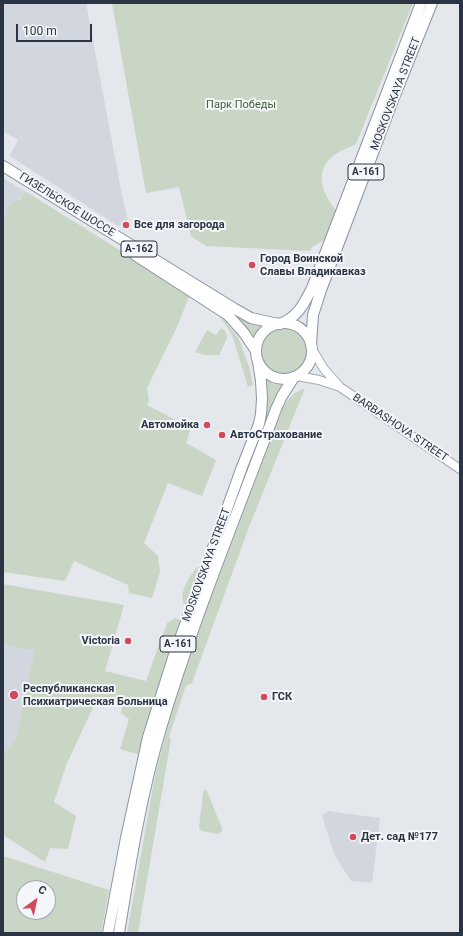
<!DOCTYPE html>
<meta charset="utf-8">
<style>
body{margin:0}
#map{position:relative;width:463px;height:936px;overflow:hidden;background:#e4e7ec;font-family:Roboto,sans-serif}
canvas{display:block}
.frame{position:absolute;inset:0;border:4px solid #2b3445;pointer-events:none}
.north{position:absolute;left:16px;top:880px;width:40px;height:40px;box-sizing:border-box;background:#f4f6f9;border:1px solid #a4a8b1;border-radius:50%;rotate:33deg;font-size:11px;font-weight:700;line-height:16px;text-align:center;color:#2b3445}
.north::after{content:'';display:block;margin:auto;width:14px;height:18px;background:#d1495b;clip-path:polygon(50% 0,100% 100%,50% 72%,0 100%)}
.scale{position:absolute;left:16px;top:24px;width:76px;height:18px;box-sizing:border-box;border:2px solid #2b3445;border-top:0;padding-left:5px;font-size:12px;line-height:14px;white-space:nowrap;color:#2b3445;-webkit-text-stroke:3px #f4f6f9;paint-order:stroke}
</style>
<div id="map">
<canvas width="463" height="936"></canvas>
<div class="frame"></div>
<div class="north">С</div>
<div class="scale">100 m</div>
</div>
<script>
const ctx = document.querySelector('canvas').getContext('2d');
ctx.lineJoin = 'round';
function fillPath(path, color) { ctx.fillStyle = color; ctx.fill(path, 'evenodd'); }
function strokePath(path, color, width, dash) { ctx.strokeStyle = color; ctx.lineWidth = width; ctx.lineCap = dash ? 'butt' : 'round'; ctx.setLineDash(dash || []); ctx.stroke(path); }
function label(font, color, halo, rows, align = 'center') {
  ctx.font = font + ' Roboto,sans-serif'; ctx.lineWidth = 4; ctx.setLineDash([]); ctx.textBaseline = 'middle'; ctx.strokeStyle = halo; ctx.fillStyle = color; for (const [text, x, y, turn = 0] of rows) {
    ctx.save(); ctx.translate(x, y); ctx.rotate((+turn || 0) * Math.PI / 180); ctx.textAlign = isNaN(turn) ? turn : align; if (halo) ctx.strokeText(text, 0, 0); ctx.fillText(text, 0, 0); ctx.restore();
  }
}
fillPath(new Path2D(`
 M3,3H86L122,195L129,226H118L10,156L18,140L3,131Z
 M3,178L25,191L3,229Z
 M3,644L34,651L16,739L3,755Z
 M328,811L380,818L372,883L351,881L335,856L322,816Z`), '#d2d6de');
fillPath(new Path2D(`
 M112,3H413L356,144C348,148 339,151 333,156C313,172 323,195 337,211L326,239L312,247L310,251L206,246L191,236L179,187L146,193Z
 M25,191L190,294L177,327L147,388L149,401L147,405L191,428L186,443L216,460L202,496L168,483L144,543L158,556L160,572L152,598L129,593L128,585L74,561L65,581L3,572V222L9,206L16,200L20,201Z
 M224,307L263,325L257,331L252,340Z
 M219,315L221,316L239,339L249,367L253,385L248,387L232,335Z
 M261 351a23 23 0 1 1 46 0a23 23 0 1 1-46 0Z
 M221,328L226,332L227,338L219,355H204L195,352L207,330L216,335Z
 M263,378L274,384L282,385L275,396L266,419Z
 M305,388L249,527L192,683L187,685L185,688L169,737L171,739L138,933H127L154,781L165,736L188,658L282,410C289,398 292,393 305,388Z
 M203,564L188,603L184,604C178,592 192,569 203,564Z
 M3,584L124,605L105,671L146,681L167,623L175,618L180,620V623L140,755L120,749L129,719L121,713L122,706L97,699L67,763L54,802L76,816L68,849L50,848L45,862L3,835V755L16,739L34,651L3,644Z
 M205,789L207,791L222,828V831L218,834L202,831L199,828L203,793Z
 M3,856L109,890L101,933H3ZM24,888H48V912H24Z`), '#c9d6c5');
const primary = new Path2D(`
 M312,349L324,369L340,387L460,469
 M297,376L319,380L337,386`);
const highway = new Path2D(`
 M3,166L235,309L251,318L278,324
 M135,255L228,315L244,333L256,351
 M256 351a28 28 0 1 1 56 0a28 28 0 1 1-56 0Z
 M280,324C298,317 304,304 312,288L421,3
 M311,345L313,315L321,290L393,100L432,3
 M108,933L126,838L148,737L173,658L242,467L259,424L261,414L262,399L261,381L258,361
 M119,933C130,865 141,795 161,728C193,620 237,515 276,409L282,396L294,377`);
strokePath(primary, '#a3abb8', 10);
strokePath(highway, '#8b94a3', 12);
strokePath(primary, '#fff', 8);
strokePath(highway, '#fff', 10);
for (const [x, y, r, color] of [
 [126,225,4,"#d1495b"],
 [252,265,4,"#d1495b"],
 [207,425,4,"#d1495b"],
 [222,435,4,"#d1495b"],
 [128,641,4,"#d1495b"],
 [14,695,5,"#d1495b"],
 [264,697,4,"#d1495b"],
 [353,837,4,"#d1495b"]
]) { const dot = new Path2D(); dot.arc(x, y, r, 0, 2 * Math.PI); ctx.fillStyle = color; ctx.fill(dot); strokePath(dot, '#f4f6f9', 1.5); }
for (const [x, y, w] of [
 [366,172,36],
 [139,249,36],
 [178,644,36]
]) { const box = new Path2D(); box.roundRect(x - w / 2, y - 8, w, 16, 3); ctx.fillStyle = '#f4f6f9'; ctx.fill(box); strokePath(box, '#2b3445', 1); }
label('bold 10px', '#2b3445', null, [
 ["А-161",366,172],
 ["А-162",139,249],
 ["А-161",178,644]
]);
label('11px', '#2b3445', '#f4f6f9', [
 ["MOSKOVSKAYA STREET",396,94,-69],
 ["ГИЗЕЛЬСКОЕ ШОССЕ",67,205,32],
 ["BARBASHOVA STREET",400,428,34],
 ["MOSKOVSKAYA STREET",207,565,-70]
]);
label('11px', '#3f6138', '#f4f6f9', [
 ["Парк Победы",241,105]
]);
label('bold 11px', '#2b3445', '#f4f6f9', [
 ["Все для загорода",134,225],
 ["Город Воинской",260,259],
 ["Славы Владикавказ",260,272],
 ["Автомойка",199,425,"right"],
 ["АвтоСтрахование",230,435],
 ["Victoria",120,641,"right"],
 ["Республиканская",23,689],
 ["Психиатрическая Больница",23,702],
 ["ГСК",272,697],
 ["Дет. сад №177",361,837]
], 'left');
</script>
